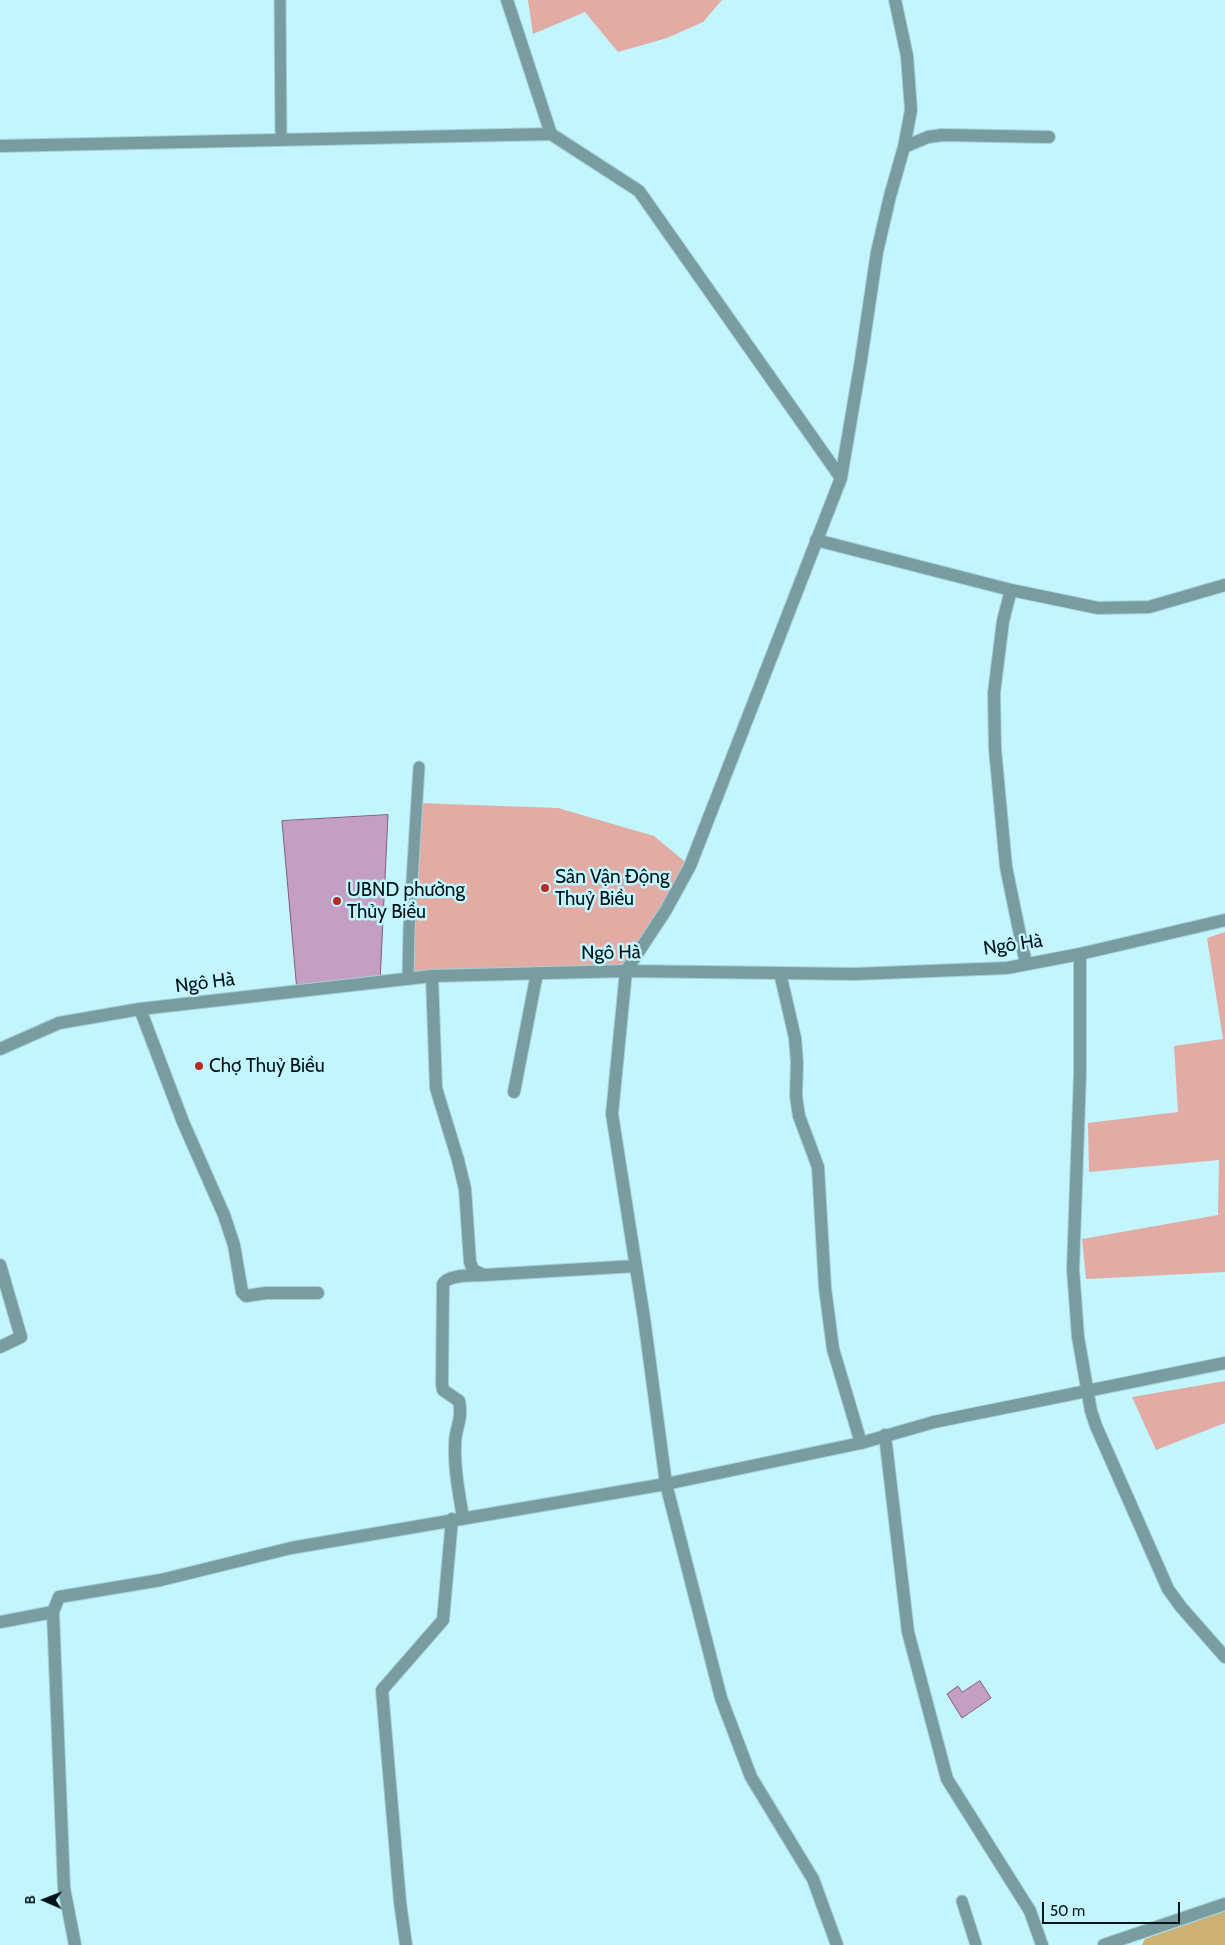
<!DOCTYPE html>
<meta charset="utf-8">
<style>
body{margin:0}
#map{position:relative;width:1225px;height:1945px;overflow:hidden;background:#c2f5fd;font-family:Cabin,sans-serif}
canvas{display:block}
.north{position:absolute;left:20px;top:1875px;width:50px;height:50px;-webkit-text-stroke:4px #c2f5fd;paint-order:stroke;rotate:271deg;font-size:14px;font-weight:700;line-height:20px;text-align:center;color:#001216}
.north::after{content:'';display:block;margin:auto;width:18px;height:22px;background:#001216;clip-path:polygon(50% 0,100% 100%,50% 72%,0 100%)}
.scale{position:absolute;left:1042px;top:1902px;width:138px;height:22px;box-sizing:border-box;border:2px solid #001216;border-top:0;padding-left:6px;font-size:15px;line-height:18px;white-space:nowrap;color:#001216;-webkit-text-stroke:4px #c2f5fd;paint-order:stroke}
</style>
<div id="map">
<canvas width="1225" height="1945"></canvas>
<div class="north">B</div>
<div class="scale">50 m</div>
</div>
<script>
const ctx = document.querySelector('canvas').getContext('2d');
ctx.lineJoin = 'round';
function fillPath(path, color) { ctx.fillStyle = color; ctx.fill(path, 'evenodd'); }
function strokePath(path, color, width, dash) { ctx.strokeStyle = color; ctx.lineWidth = width; ctx.lineCap = dash ? 'butt' : 'round'; ctx.setLineDash(dash || []); ctx.stroke(path); }
function label(font, color, halo, rows, align = 'center') {
  ctx.font = font + ' Cabin,sans-serif'; ctx.lineWidth = 5; ctx.setLineDash([]); ctx.textBaseline = 'middle'; ctx.strokeStyle = halo; ctx.fillStyle = color; for (const [text, x, y, turn = 0] of rows) {
    ctx.save(); ctx.translate(x, y); ctx.rotate((+turn || 0) * Math.PI / 180); ctx.textAlign = isNaN(turn) ? turn : align; if (halo) ctx.strokeText(text, 0, 0); ctx.fillText(text, 0, 0); ctx.restore();
  }
}
fillPath(new Path2D(`
 M528,0H722L703,22L667,38L618,52L585,12L533,34Z
 M417,803L558,808L654,836L690,866L626,971L408,979Z
 M1225,932V1272L1086,1279L1082,1239L1218,1215L1219,1160L1089,1172L1088,1123L1178,1112L1174,1046L1223,1039L1207,938Z
 M1225,1381V1423L1156,1450L1132,1397Z`), '#e2aba4');
fillPath(new Path2D(`
 M1225,1911V1945H1142L1145,1939Z`), '#ccb173');
const building = new Path2D(`
 M388,815L380,982L297,991L282,821Z
 M980,1681L991,1698L962,1718L947,1694L958,1686L962,1692Z`);
fillPath(building, '#c59fc3');
strokePath(building, '#805d7f', 1);
const service = new Path2D(`
 M280,0L281,140
 M408,979L409,929L419,767
 M962,1901L976,1945`);
const minor = new Path2D(`
 M507,0L551,134
 M0,146L551,134L639,191L841,478L690,866L666,910L626,971L612,1114L644,1318L666,1484L721,1698L751,1777L813,1879L837,1945
 M904,147L928,137L942,135L1049,137
 M841,478L861,360L877,252L890,196L904,147L911,110L907,56L895,0
 M816,540L1011,590L1098,608L1149,607L1225,585
 M1011,590L1003,621L994,693L995,749L1006,867L1026,964
 M1080,954V1074L1073,1269L1078,1337L1091,1411L1096,1426L1168,1589L1181,1607L1225,1657
 M780,973L795,1038L797,1062L796,1096L799,1116L818,1167L825,1288L833,1349L861,1443
 M432,976L436,1088L458,1160L465,1189L470,1262L473,1270L484,1275L636,1266
 M140,1009L183,1122L224,1215L234,1245L242,1292L246,1296L266,1293H318
 M514,1092L537,973
 M0,1265L21,1337L0,1347
 M885,1435L908,1632L947,1779L1030,1911L1042,1945
 M463,1518C459,1493 454,1469 455,1444C455,1428 463,1420 459,1401L443,1390L442,1384L443,1284C449,1274 472,1276 484,1275
 M53,1612L64,1888L75,1945
 M0,1622L53,1612L59,1597L161,1580L291,1548L666,1484L861,1443L934,1422L1225,1363
 M406,1945L400,1902L382,1690L443,1620L452,1519
 M1104,1945L1225,1904`);
const tertiary = new Path2D(`
 M0,1049L59,1023L140,1009L432,976L626,971L855,974L1007,968L1080,954L1225,920`);
strokePath(service, '#a3d1d8', 13);
strokePath(minor, '#a3d1d8', 14);
strokePath(tertiary, '#a3d1d8', 14);
strokePath(service, '#799ca1', 11);
strokePath(minor, '#799ca1', 12);
strokePath(tertiary, '#799ca1', 12);
for (const [x, y, r, color] of [
 [545,888,5,"#b92a27"],
 [337,901,5,"#b92a27"],
 [199,1066,5,"#b92a27"]
]) { const dot = new Path2D(); dot.arc(x, y, r, 0, 2 * Math.PI); ctx.fillStyle = color; ctx.fill(dot); strokePath(dot, '#c2f5fd', 2); }
label('19px', '#001216', '#c2f5fd', [
 ["Sân Vận Động",555,877],
 ["Thuỷ Biều",555,899],
 ["UBND phường",347,890],
 ["Thủy Biều",347,912],
 ["Chợ Thuỷ Biều",209,1066]
], 'left');
label('19px', '#001216', '#c2f5fd', [
 ["Ngô Hà",1013,945,-8],
 ["Ngô Hà",611,953,-1],
 ["Ngô Hà",205,983,-7]
]);
</script>
